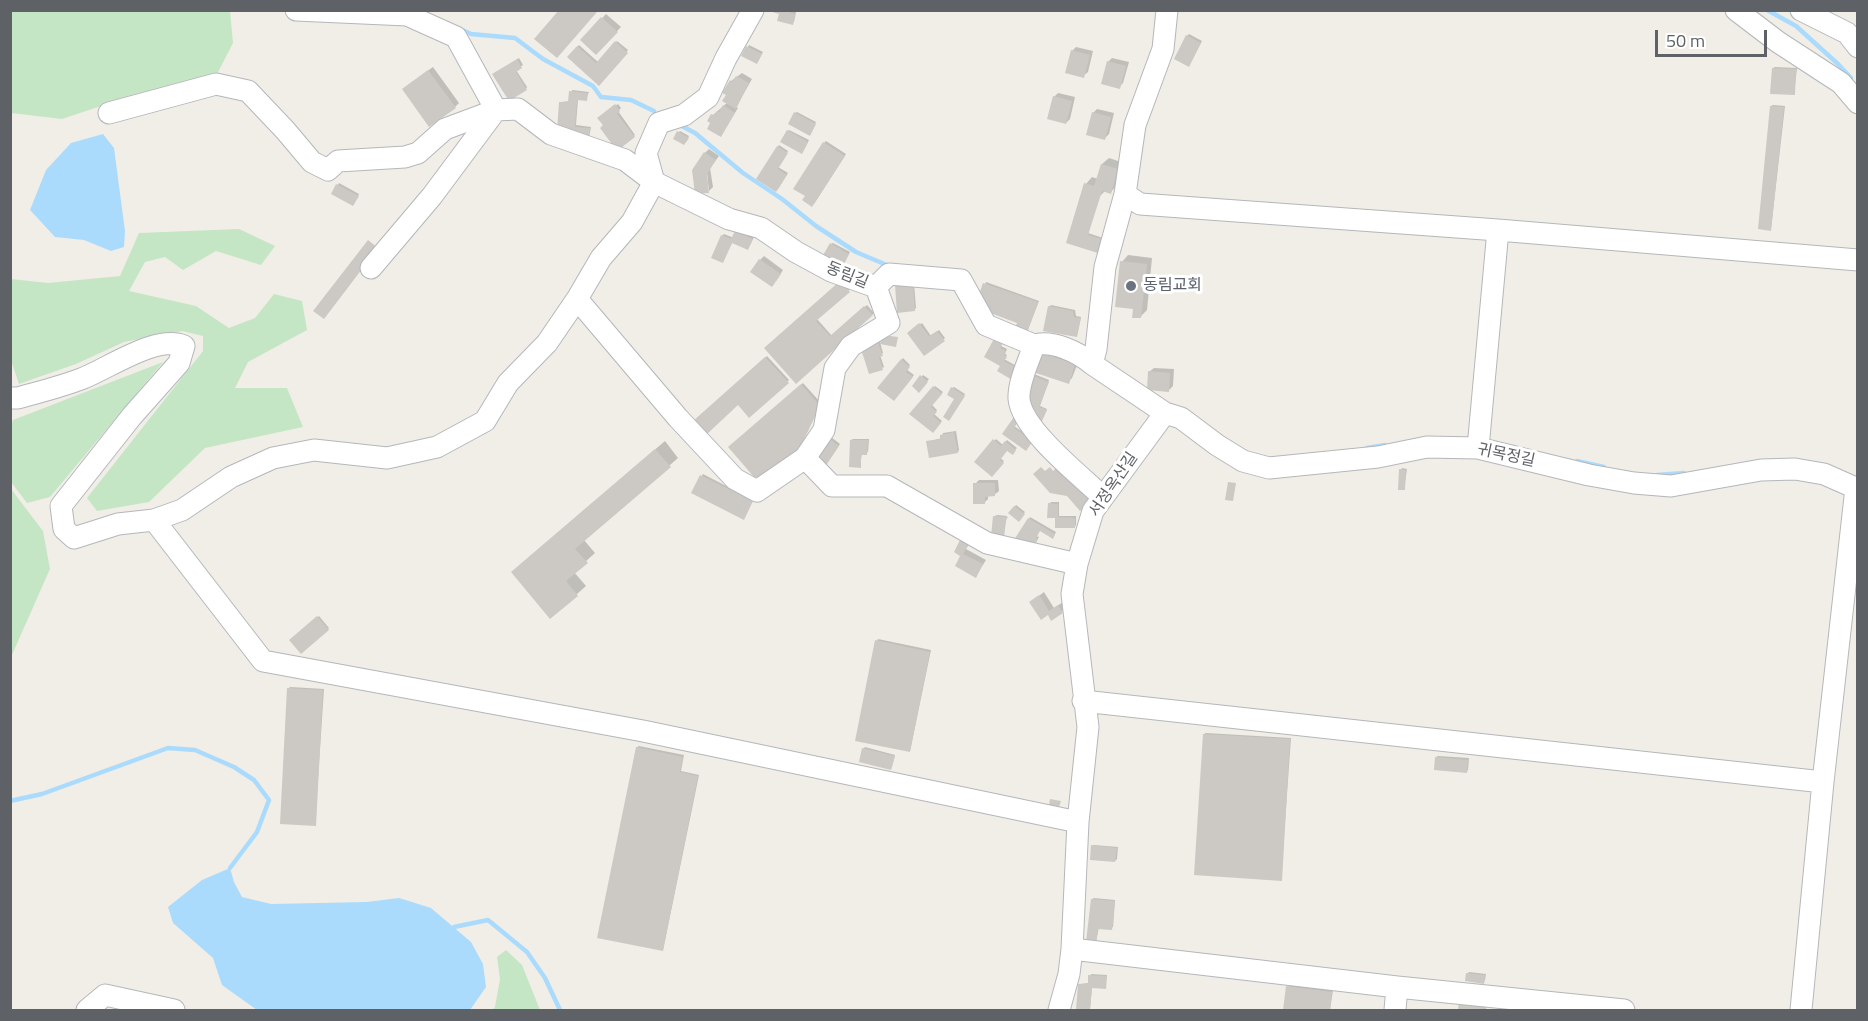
<!DOCTYPE html>
<meta charset="utf-8">
<style>
body{margin:0}
#map{position:relative;width:1868px;height:1021px;overflow:hidden;background:#f0eee7;font-family:"Titillium Web",sans-serif}
canvas{display:block}
.frame{position:absolute;inset:0;border:12px solid #5e6266;pointer-events:none}
.scale{position:absolute;left:1655px;top:30px;width:112px;height:27px;box-sizing:border-box;border:3px solid #5e6266;border-top:0;padding-left:8px;font-size:18px;line-height:21px;white-space:nowrap;color:#5e6266;-webkit-text-stroke:4px #fff;paint-order:stroke}
</style>
<div id="map">
<canvas width="1868" height="1021"></canvas>
<div class="frame"></div>
<div class="scale">50 m</div>
</div>
<script>
const ctx = document.querySelector('canvas').getContext('2d');
ctx.lineJoin = 'round';
function fillPath(path, color) { ctx.fillStyle = color; ctx.fill(path, 'evenodd'); }
function strokePath(path, color, width, dash) { ctx.strokeStyle = color; ctx.lineWidth = width; ctx.lineCap = dash ? 'butt' : 'round'; ctx.setLineDash(dash || []); ctx.stroke(path); }
function label(font, color, halo, rows, align = 'center') {
  ctx.font = font + ' "Titillium Web","Noto Sans KR",sans-serif'; ctx.lineWidth = 6; ctx.setLineDash([]); ctx.textBaseline = 'middle'; ctx.strokeStyle = halo; ctx.fillStyle = color; for (const [text, x, y, turn = 0] of rows) {
    ctx.save(); ctx.translate(x, y); ctx.rotate((+turn || 0) * Math.PI / 180); ctx.textAlign = isNaN(turn) ? turn : align; if (halo) ctx.strokeText(text, 0, 0); ctx.fillText(text, 0, 0); ctx.restore();
  }
}
fillPath(new Path2D(`
 M11,11H230L233,43L215,78L137,94L62,119L11,113Z
 M239,229L275,246L261,265L216,251L183,270L165,257L145,262L129,291L196,306L229,328L255,318L274,294L302,301L307,330L248,362L235,388H287L303,427L205,448L149,502L97,511L87,498L203,351V336L182,331L124,342L76,364L19,384L11,360V279L48,283L120,276L139,233Z
 M163,362L50,497L27,503L11,482L10,428L13,420Z
 M11,489L43,531L50,569L11,657Z
 M506,950L522,965L540,1010H492L495,1007L500,979L497,957Z`), '#c5e6c4');
fillPath(new Path2D(`
 M103,134L114,148L125,231L124,247L111,251L84,240L55,237L30,210L46,170L71,143Z
 M230,868L234,882L242,897L271,904L367,902L399,898L431,908L471,942L483,964L486,987L470,1010H257L222,985L213,958L173,923L168,907L202,880Z`), '#aadbfd');
fillPath(new Path2D(`
 M561,10H596L556,56Z
 M772,10L796,12L794,22L792,23L781,13Z
 M606,14L621,27L596,53L582,40Z
 M1189,34L1202,41L1190,63L1187,36Z
 M617,41L628,50L599,84L569,57L579,45L598,62Z
 M749,45L763,52L758,61L743,56Z
 M1076,47L1093,51L1088,72L1083,76L1072,51Z
 M519,58L523,65L516,70L527,87L526,89L496,73Z
 M1112,58L1129,62L1123,83L1119,87L1108,62Z
 M433,67L459,103L455,107L408,85Z
 M1775,67L1797,68L1794,94L1773,68Z
 M742,73L752,79L736,107L738,108L721,135L713,115L728,102L731,81Z
 M572,90L589,92L586,99H578L576,125L591,127L589,138L571,136L561,102L570,101Z
 M1058,93L1075,97L1070,119L1066,123L1054,97Z
 M618,104L621,108L618,111L635,135L617,149L599,118Z
 M1773,105L1785,106L1771,229V106Z
 M1097,109L1114,113L1109,134L1104,139L1093,113Z
 M797,112L816,122L811,132L795,113Z
 M789,130L809,140L804,150L788,131Z
 M680,131L689,136L686,142L679,132Z
 M826,141L846,154L814,204L824,143Z
 M779,145L788,151L778,167L788,173L778,189L758,178Z
 M709,149L719,156L710,168L713,187L709,191L705,153Z
 M1109,158L1124,163L1117,185L1111,192L1106,190L1100,196L1088,233L1106,239L1068,242L1086,184L1092,177L1098,179L1102,164Z
 M339,183L359,194L354,203L333,193Z
 M738,231L754,237L749,247L733,241L723,261L722,236L724,234L734,238Z
 M833,243L850,252L842,267L831,244Z
 M1128,255L1152,258L1147,310L1140,317L1134,307L1122,262Z
 M764,256L783,270L776,281L760,260Z
 M843,281L850,289L817,319L832,336L867,305L874,313L796,382L766,348Z
 M986,282L1039,301L1027,332L1019,322L979,300Z
 M914,283L916,308L914,310L896,285Z
 M1051,305L1075,310L1076,316L1081,317L1077,335L1049,307Z
 M922,323L931,336L939,330L945,338L925,354L908,333Z
 M880,342L883,353L880,355L884,367L883,368L864,347Z
 M1001,346L1007,349L1005,354L1007,355L1004,359L1020,368L1002,365L986,356Z
 M1040,353L1079,360L1072,378L1068,382Z
 M767,356L789,380L749,416L739,403L695,421Z
 M903,358L910,365L906,369L914,375L894,399L879,388Z
 M1154,368L1174,369L1173,386L1169,390L1149,372Z
 M1034,374L1049,380L1040,406L1047,409L1042,420L1028,414Z
 M923,375L929,379L919,391L914,386Z
 M803,383L821,403L730,447Z
 M935,386L943,392L932,405L937,410L934,414L942,421L933,431L911,414Z
 M954,387L965,394L951,417L956,399L952,388Z
 M1014,426L1033,439L1004,434Z
 M956,431L959,450L958,452L927,442L942,438L943,433Z
 M831,437L840,444L826,463L829,439Z
 M853,439H869L868,452L862,453L860,466L851,440Z
 M996,439L1003,445L1007,440L1017,448L1012,453L1007,449L1000,458L1004,461L992,475L976,462Z
 M665,441L678,458L584,540L595,553L574,572L586,586L551,617L521,564Z
 M1402,468L1407,469L1404,489L1401,470Z
 M703,474L753,500L745,516L693,492Z
 M979,480H998L999,491L994,495H988V499L984,503L975,484Z
 M1051,502H1059V516H1076V525L1074,527L1056,517L1049,504Z
 M1016,505L1025,512L1019,520L1010,513Z
 M997,515L1007,516L1003,536L995,516Z
 M1030,517L1056,532L1054,536L1040,529L1036,536L1039,537L1033,547L1029,519Z
 M966,535L973,538L966,549L986,560L976,576L962,555Z
 M1044,592L1054,608L1063,602L1066,608L1052,619L1048,613L1031,602Z
 M319,616L329,628L301,652L291,640Z
 M878,639L931,650L910,751L877,641Z
 M290,687L324,689L315,825L288,689Z
 M1206,733L1291,738L1281,879L1204,734Z
 M639,746L684,755L681,771L699,775L663,950L637,747Z
 M865,747L895,755L892,766L891,768L863,749Z
 M1438,756L1469,758L1468,770L1466,772L1436,757Z
 M1094,845L1118,847L1117,859L1115,861L1093,846Z
 M1094,898L1115,900L1113,927L1111,928L1099,927L1096,942L1092,899Z
 M1469,972L1486,974L1485,980L1484,982L1467,974Z
 M1091,974L1107,975L1105,988L1092,987L1090,1009L1079,984L1089,983Z
 M1289,985L1333,990L1330,1010H1284Z`), '#0003');
strokePath(new Path2D(`
 M1767,10L1796,26L1838,64L1851,78
 M458,28L471,34L515,38L543,59L593,86L601,97L631,100L654,111
 M678,124L695,133L743,173L782,199L816,226L856,252L889,266
 M1367,448L1385,445
 M1577,461L1604,467
 M1657,475L1684,473
 M10,801L42,794L168,748L195,750L234,767L254,780L269,800L257,832L230,868
 M454,927L488,920L527,952L545,978L560,1010`), '#aadbfd', 4.5);
fillPath(new Path2D(`
 M559,10L597,12L557,58L534,39Z
 M766,10H783L795,14L793,25L777,21L779,14Z
 M601,17L618,32L596,55L580,40Z
 M1186,35L1201,43L1189,67L1174,59Z
 M615,41L628,53L599,86L567,57L577,46L596,63Z
 M746,46L762,54L757,64L741,56Z
 M1071,50L1090,55L1084,78L1065,73Z
 M517,59L522,68L516,72L527,90L509,101L492,74Z
 M1107,61L1126,66L1120,89L1101,84Z
 M1772,68L1796,69L1795,95L1770,94Z
 M428,70L456,108L429,127L402,89Z
 M736,76L749,83L736,109L722,101L726,95L722,93L730,80L732,82Z
 M569,91L588,93L587,101L577,100L575,127L590,128L589,139L557,131L559,102H568Z
 M1053,96L1072,101L1066,124L1047,119Z
 M615,104L620,111L617,114L635,137L617,151L600,128L603,125L597,118Z
 M723,105L735,113L721,137L707,129L710,123L707,121L711,114L714,115L717,111L719,112Z
 M1770,106L1784,107L1771,231L1758,229Z
 M794,112L816,124L810,136L788,124Z
 M1092,112L1111,117L1105,140L1086,135Z
 M787,130L808,142L802,154L780,142Z
 M677,131L689,138L684,145L673,139Z
 M823,142L845,156L812,207L802,200L805,196L793,189Z
 M777,146L788,153L778,169L787,175L776,192L756,179Z
 M704,152L716,160L707,174L709,193L695,194L692,170Z
 M1101,164L1118,169L1111,194L1102,191L1088,235L1105,240L1101,254L1066,243L1084,183L1094,186Z
 M336,184L359,196L353,206L331,194Z
 M735,231L753,239L748,250L732,243L723,263L711,258L721,235L731,239Z
 M368,240L378,248L324,319L313,311Z
 M830,243L849,254L841,270L821,259Z
 M759,259L781,274L772,287L750,272Z
 M1120,261L1147,264L1141,318H1132L1133,309L1115,307Z
 M840,281L850,292L816,321L830,336L864,306L873,315L796,384L764,348Z
 M913,283L915,311L897,313L895,285Z
 M983,283L1038,302L1027,333L1014,329L1017,323L985,311L977,300Z
 M1048,306L1073,311L1074,317L1081,318L1077,337L1043,331Z
 M919,323L929,336L937,331L945,341L924,356L907,333Z
 M882,335L898,337L896,347L880,344Z
 M995,337L1004,342L1000,348L1006,351L1004,355L1007,357L1004,361L1020,370L1014,381L997,371L1000,366L984,357Z
 M878,343L883,356L879,357L883,370L869,374L861,349Z
 M1039,352L1075,364L1069,384L1033,372Z
 M765,357L789,383L749,418L738,405L706,435L693,421Z
 M901,359L910,367L906,372L913,377L894,401L877,388Z
 M1148,371L1170,373L1169,392L1147,390Z
 M920,375L928,382L919,393L912,386Z
 M1031,375L1049,382L1039,407L1047,410L1042,421L1027,415L1031,403L1022,399Z
 M801,384L820,406L800,448L762,477H754L728,447Z
 M933,386L942,394L931,407L937,412L933,416L941,423L933,433L909,414Z
 M951,387L965,396L949,421L943,417L954,399L947,395Z
 M1016,414L1021,417L1014,428L1033,441L1026,451L1002,434Z
 M954,432L958,453L929,458L926,441L940,439V435Z
 M828,438L839,446L825,467L813,459Z
 M993,439L1001,446L1005,441L1016,450L1013,455L1007,451L1000,460L1004,463L992,477L974,462Z
 M850,440H868L867,455H861V468L849,467Z
 M655,449L671,467L575,549L588,563L566,581L578,596L550,619L511,572Z
 M1041,467L1045,471L1050,467L1053,471L1057,467L1092,500L1080,511L1067,496L1050,493L1033,474Z
 M1399,469L1406,470L1405,490H1398Z
 M700,475L753,501L744,520L691,493Z
 M1228,482L1236,483L1233,501L1225,500Z
 M973,483H995V496L985,497V504H973Z
 M1048,503L1058,504V517L1075,518V528H1055V518H1047Z
 M1014,506L1025,514L1019,522L1008,513Z
 M993,516L1008,517L1006,520L1004,538L991,536Z
 M1028,518L1055,534L1053,539L1040,531L1036,538L1038,539L1032,550L1014,540Z
 M961,538L970,542L963,554L983,564L976,578L955,566L960,556L954,552Z
 M1039,595L1049,611L1058,605L1063,613L1051,621L1048,615L1041,620L1029,602Z
 M317,616L329,630L301,654L289,640Z
 M875,640L930,652L910,752L855,741Z
 M287,688L323,690L316,826L280,824Z
 M1203,734L1290,739L1282,881L1194,875Z
 M636,747L683,757L680,772L698,776L663,951L597,938Z
 M862,748L895,756L891,770L859,762Z
 M1435,757L1468,760L1467,773L1434,770Z
 M1050,799L1061,801L1059,807L1049,805Z
 M1091,845L1117,848L1115,862L1090,860Z
 M1091,899L1115,901L1112,930L1098,929L1096,943L1086,942Z
 M1466,973L1485,975L1484,984L1465,981Z
 M1088,975L1107,976L1106,989L1092,988L1090,1010H1076L1078,984H1088Z
 M1286,986L1332,992L1330,1010H1283Z
 M1459,1000L1486,1003V1010H1458Z`), '#ccc8c4');
const minor = new Path2D(`
 M296,10L407,15L456,37L496,110L432,196L371,268
 M753,10L726,58L708,97L684,115L659,123L646,153L654,182L729,219L761,228L796,252L831,271L876,287L889,323L851,346L835,368L824,430L805,458L832,486H887L987,543L1077,564
 M1736,10L1778,42L1841,83L1858,103
 M1801,10L1847,33L1858,47
 M1125,194L1140,204L1498,230L1858,260
 M876,287L889,274L961,280L986,325L1034,345C1029,361 1018,382 1019,399C1022,430 1081,476 1103,497
 M577,299L678,418L735,479L757,491L805,458
 M1034,345C1053,340 1078,352 1092,364
 M10,398H18C39,392 60,387 81,379C108,369 156,334 184,346L179,363L132,416L61,506L64,529L74,538L118,524L154,520L182,510L231,477L273,458L314,450L387,458L437,447L485,421L508,383L547,343L577,299L601,258L632,222L654,182L625,160L551,134L518,109L496,110L445,129L418,153L405,157L338,161L328,170L312,162L285,130L248,91L216,84L109,113
 M1165,413L1181,418L1217,445L1243,461L1269,468L1378,457L1427,447L1478,448L1589,475L1634,483L1671,486L1761,470L1795,469L1824,474L1858,489
 M1478,448L1498,230
 M154,520L263,661L643,731L1078,822
 M1083,701L1823,782
 M1072,949L1397,987L1624,1010
 M87,1010L105,995L174,1010
 M1059,1010L1069,974L1072,949L1078,822L1088,727L1072,594L1077,564L1093,511L1165,413L1092,364L1096,349L1105,267L1125,194L1135,125L1163,49L1167,10
 M1395,1010L1397,987
 M1801,1010L1823,782L1856,488`);
strokePath(minor, '#b4b7bb', 23);
strokePath(minor, '#fff', 21);
for (const [x, y, r, color] of [
 [1131,286,6,"#6b7280"]
]) { const dot = new Path2D(); dot.arc(x, y, r, 0, 2 * Math.PI); ctx.fillStyle = color; ctx.fill(dot); strokePath(dot, '#fff', 2); }
label('16px', '#5e6266', '#fff', [
 ["동림길",847,276,22],
 ["귀목정길",1506,456,12],
 ["서정옥산길",1114,485,-56]
]);
label('16px', '#5b616d', '#fff', [
 ["동림교회",1143,286]
], 'left');
</script>
